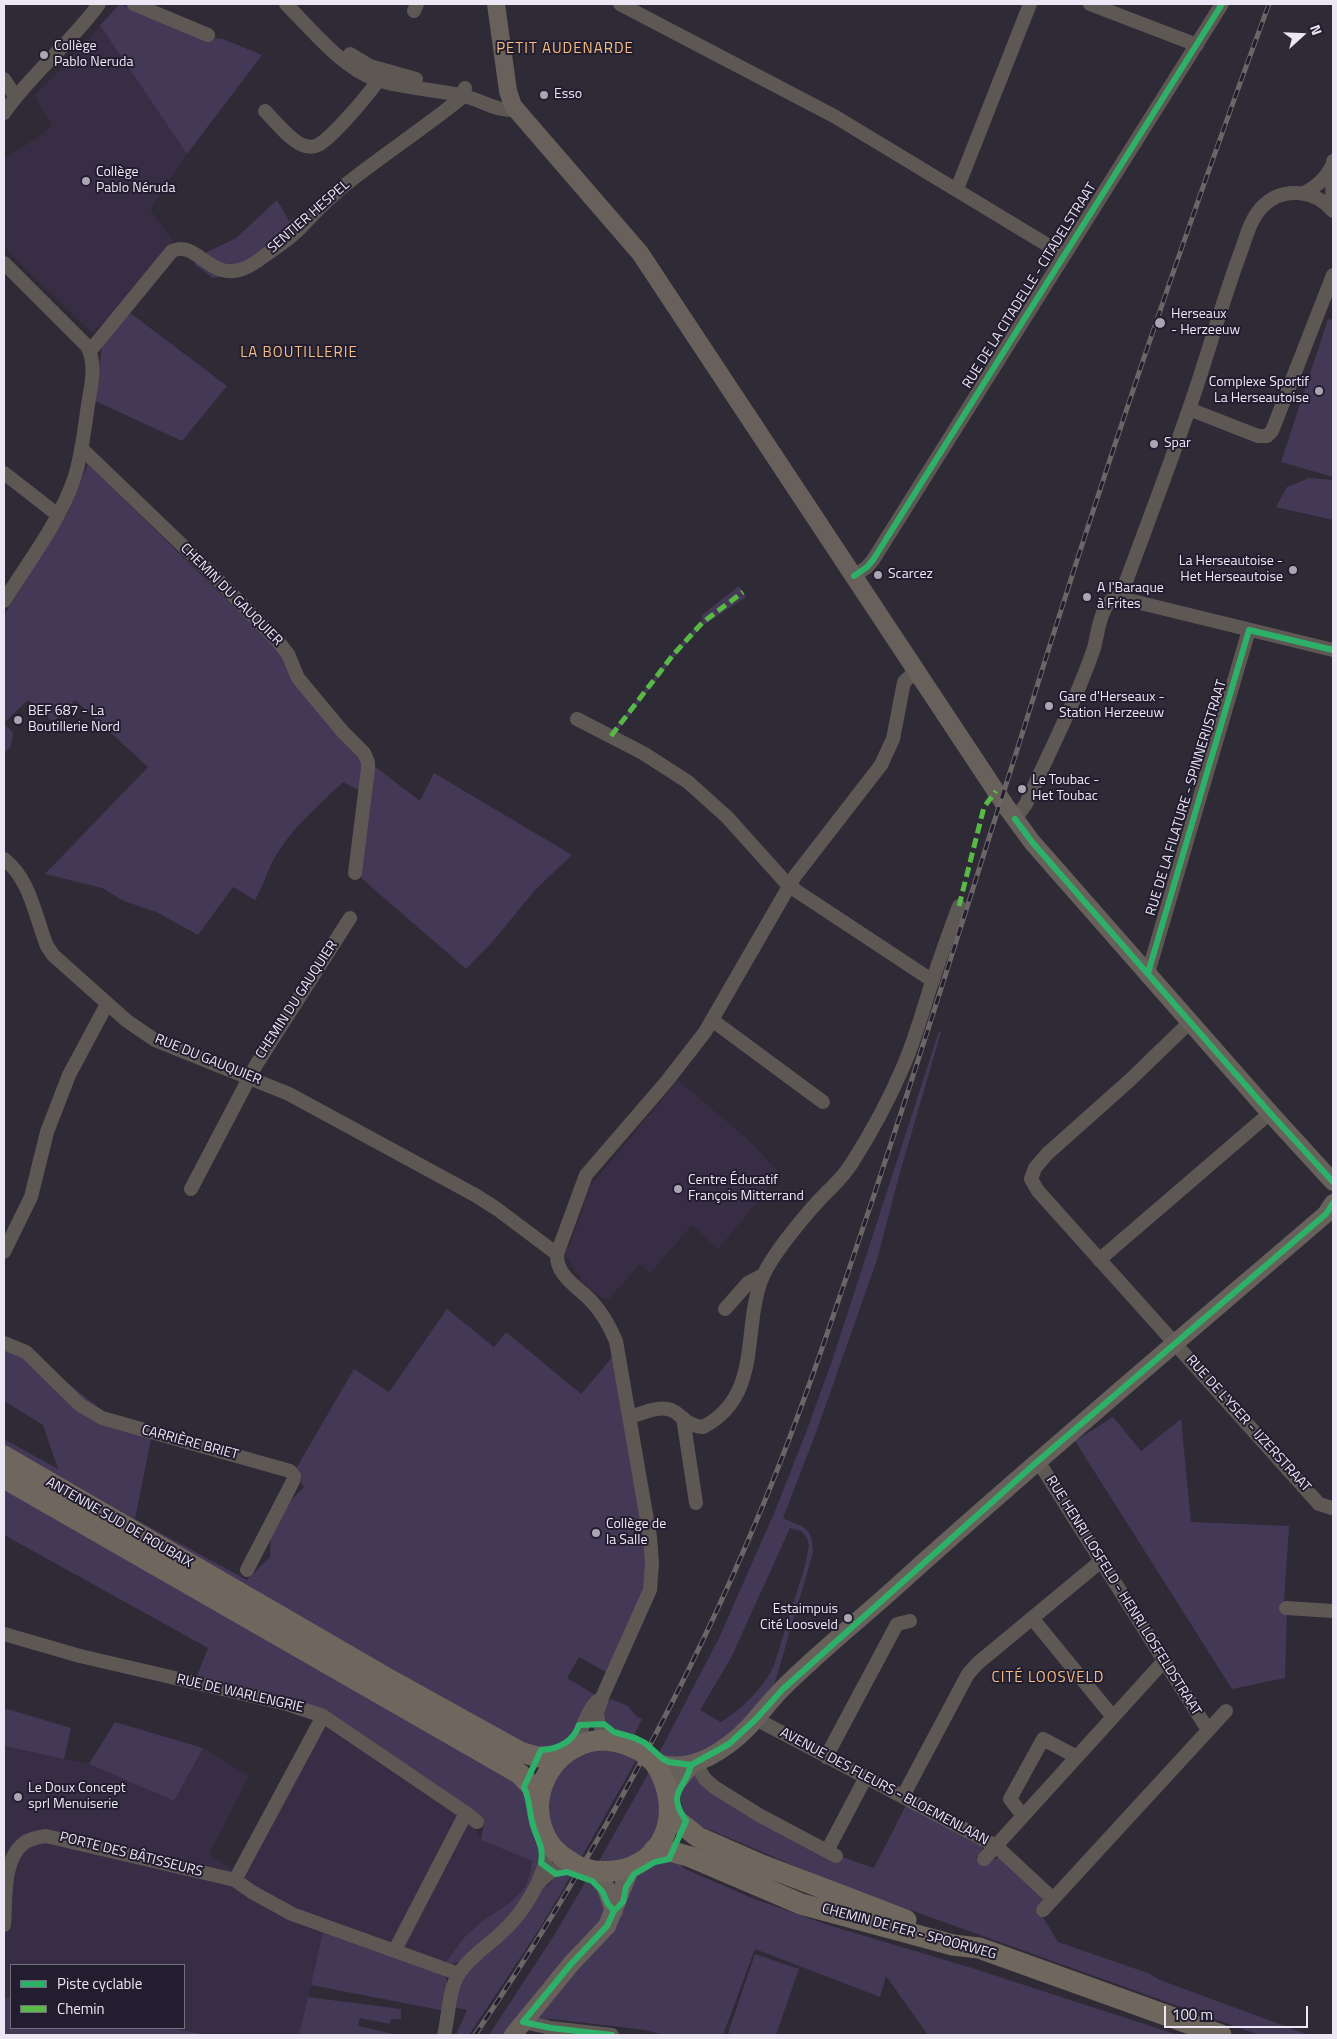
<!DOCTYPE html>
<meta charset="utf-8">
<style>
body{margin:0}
#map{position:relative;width:1337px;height:2039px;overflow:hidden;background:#2e2a36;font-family:"Titillium Web",sans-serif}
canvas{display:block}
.frame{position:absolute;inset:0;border:5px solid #ebe7f4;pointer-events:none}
.legend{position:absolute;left:10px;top:1964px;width:175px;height:65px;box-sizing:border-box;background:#231d30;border:1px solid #736e7e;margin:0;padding:6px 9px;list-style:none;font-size:15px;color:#ebe7f4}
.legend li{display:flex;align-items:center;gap:10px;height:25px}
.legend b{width:25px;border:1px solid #736e7e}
.north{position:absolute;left:1277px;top:10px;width:50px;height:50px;-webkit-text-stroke:4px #231d30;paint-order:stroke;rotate:70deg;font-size:14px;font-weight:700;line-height:20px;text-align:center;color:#ebe7f4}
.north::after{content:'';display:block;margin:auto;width:18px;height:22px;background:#ebe7f4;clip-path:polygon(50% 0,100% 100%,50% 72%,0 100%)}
.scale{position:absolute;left:1164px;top:2006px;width:144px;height:22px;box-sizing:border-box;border:2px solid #ebe7f4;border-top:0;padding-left:6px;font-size:15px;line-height:18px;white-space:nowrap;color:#ebe7f4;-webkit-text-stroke:4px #231d30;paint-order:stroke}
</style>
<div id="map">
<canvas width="1337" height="2039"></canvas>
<div class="frame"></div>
<ul class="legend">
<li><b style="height:6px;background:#2db169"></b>Piste cyclable</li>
<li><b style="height:6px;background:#58b947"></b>Chemin</li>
</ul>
<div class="north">N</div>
<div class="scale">100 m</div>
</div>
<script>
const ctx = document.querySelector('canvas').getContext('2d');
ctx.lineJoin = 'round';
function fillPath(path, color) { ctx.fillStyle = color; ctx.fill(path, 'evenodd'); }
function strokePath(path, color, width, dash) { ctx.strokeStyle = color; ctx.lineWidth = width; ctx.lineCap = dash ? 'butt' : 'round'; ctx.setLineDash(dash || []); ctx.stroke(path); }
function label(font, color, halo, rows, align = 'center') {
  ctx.font = font + ' "Titillium Web",sans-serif'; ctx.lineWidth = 4; ctx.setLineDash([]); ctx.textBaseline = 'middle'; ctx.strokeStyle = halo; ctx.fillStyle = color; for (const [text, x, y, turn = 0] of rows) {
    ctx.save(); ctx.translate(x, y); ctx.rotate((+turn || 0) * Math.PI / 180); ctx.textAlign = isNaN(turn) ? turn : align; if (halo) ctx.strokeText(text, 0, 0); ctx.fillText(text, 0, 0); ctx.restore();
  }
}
fillPath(new Path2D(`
 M120,4L191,32L210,38L223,39L262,55L187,154L154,203L151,211L173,241L123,303L92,333L4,247V159L43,134L52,125L34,95L61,69Z
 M678,1080L746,1138L778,1171L765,1193L718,1249L692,1225L650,1273L640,1264L609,1299L600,1297L584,1284L564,1253L570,1245L590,1186Z
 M330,1726L471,1820L481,1840L533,1861L531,1875L515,1900L472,1929L446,1962L327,1919L299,2035H209L169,2028H184V1965H11V1998L4,1997V1746L89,1764L173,1801L203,1748L249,1776L209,1854L233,1870L322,1727Z`), '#372e46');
fillPath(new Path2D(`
 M120,4L191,32L210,38L223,39L262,55L187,154L100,25Z
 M339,195L344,196C305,229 265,271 213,278L194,264L207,252L236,238L277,200L289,221Z
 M129,312L227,386L182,441L95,401L102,345Z
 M1328,319L1333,320V477L1281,462Z
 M88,464L283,655L364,758L363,792L343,782C319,805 292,828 275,857C267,871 263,887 255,900L233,887L198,935L156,912L124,901L102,888L45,874L148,767L75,700L53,722L28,700L4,723L13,733L11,746L4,754V615L67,514Z
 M1309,478L1333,480V520L1276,507L1287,487Z
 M739,586L746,597L705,624L675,656L616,733L613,731L672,654L702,620V615Z
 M373,765L420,801L434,773L572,855L535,890L495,939L466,969L360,877Z
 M939,1031L941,1032L899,1176L877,1260L817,1430L783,1518C804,1528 813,1526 813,1553L773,1689L735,1729L712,1746L686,1758L667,1759L659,1753L719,1638L775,1511L805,1435L833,1358ZM790,1528L801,1531L807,1538L809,1545L805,1566L774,1665C766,1685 740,1711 721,1722L700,1710L731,1658Z
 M447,1309L494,1347L506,1332L581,1394L614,1355L646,1548L645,1582L639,1605L606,1672L579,1657L567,1678L594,1694L571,1737L555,1746L537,1751L4,1450V1439L58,1469L43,1425L4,1401V1339L40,1361L103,1411L153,1430L135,1519L247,1580L270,1557L271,1531L292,1499L304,1487L294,1472L354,1369L389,1392Z
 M1113,1417L1141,1451L1181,1419L1191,1522L1289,1526L1284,1603L1287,1612L1285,1678L1232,1689L1075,1441Z
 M4,1486L516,1779L525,1794L531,1827L540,1847L541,1867L515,1912L460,1961L453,1964L446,1962C455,1951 463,1937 473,1929C499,1906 529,1902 532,1861L481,1840L484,1823L338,1720L196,1678L208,1648L4,1535Z
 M611,1699L628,1706L637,1717L642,1719L634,1735C622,1731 604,1729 605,1713C605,1707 607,1703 611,1699Z
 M4,1708L71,1728L64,1759L4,1746Z
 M115,1722L203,1748L174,1801L89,1764Z
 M617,1750L637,1759L581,1858L564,1848L548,1821L550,1786L565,1764L585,1752Z
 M649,1772C655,1780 663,1806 661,1816C658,1829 649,1846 639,1852C626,1860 613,1862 598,1863Z
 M694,1773L708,1791L751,1818L834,1863L839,1856L874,1868L906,1805L982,1846L983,1851L976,1857L985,1866L992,1859L999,1858L1042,1898V1903L1035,1910L1043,1917L1058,1942L1148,1973L1160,1980L1309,2035H1260L1242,2029L835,1883L689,1821C676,1798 679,1794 694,1773Z
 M666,1862L678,1863L685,1869L752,1898L828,1925L972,1968L1178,2035H928L886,1976L880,1997L755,1949L723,2035H663L646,2030L551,2019L540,2021L537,2018L572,1975L612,1934L621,1915L627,1893L634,1877L655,1865Z
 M564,1873L571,1876L540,1928L469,2035H456L467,2010L452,2007L464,1975L543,1885L547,1886L557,1876Z
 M586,1881C601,1891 609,1904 602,1921L542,1985L504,2035H489L553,1937Z
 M323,1932L442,1972C452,1984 447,1997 445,2011L311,1985Z
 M755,1954L799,1969L776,2035H735L728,2033Z
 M4,1997L11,1998V2028H169L209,2035H4Z
 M308,1997L401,2009V2019H391L390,2024L360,2018L358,2026L399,2035H299Z`), '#433856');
strokePath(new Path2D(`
 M134,4L208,35
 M286,4C311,29 342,68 377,80C405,89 435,89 464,96C481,100 497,112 516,110
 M620,4L834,116L1064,255
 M1090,4L1197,45
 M414,11L417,4
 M350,54L370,66L416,79
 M4,79L15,96
 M265,111C275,121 293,144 306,146C310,147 314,147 318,145C332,138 374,89 382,74
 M4,113C31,74 71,43 99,4
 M957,189L1030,4
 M1304,193C1317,187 1325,179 1332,166
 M1332,209L1333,161
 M4,263L87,346C97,365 91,385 88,405C84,430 82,456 74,479C59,523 28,562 4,601
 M90,351L172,251C197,239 210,283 245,268C253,265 260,259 267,254C277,247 288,240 297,231C310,219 321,205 335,193C375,160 419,132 460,99L465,88
 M1189,409L1258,436H1267L1272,431L1333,275
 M81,448L207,569L277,640L288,654L298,678L343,732L364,753L368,762V769L355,873
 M4,473L58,515
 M854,576L867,567L873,560L1222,4
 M1120,598C1143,535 1167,473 1189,409C1207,358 1221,305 1240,254C1246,238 1250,219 1263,206C1283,186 1315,190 1333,211
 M577,719L643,753L688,782L727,817L789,886L933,981
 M1015,819L1026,804C1049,752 1076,701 1094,648C1098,633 1100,607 1114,598H1120L1333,650
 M4,859C31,880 35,917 47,946L53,955L127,1021L155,1040L289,1094L475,1195L497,1209L557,1254
 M1148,973L1249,630
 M712,1020L823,1102
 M1191,1021L1130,1080L1047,1154L1035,1168L1031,1179L1038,1191L1319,1504L1332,1508
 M191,1189L256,1065L350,918
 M4,1252L31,1197L47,1132L69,1075L107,1004
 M1099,1260L1270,1113
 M725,1309L748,1283L763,1275
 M4,1343L26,1352L80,1405L102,1418L290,1471L294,1476L293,1481L247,1570
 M630,1417C646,1412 665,1402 679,1415C687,1422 692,1426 703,1427C764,1395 741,1327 763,1276C773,1253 809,1210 827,1192C838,1181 843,1177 852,1163C871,1133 889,1100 903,1067C914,1042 922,1014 930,988C939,961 949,933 959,906
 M683,1418L696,1503
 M1038,1461L1208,1730
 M1286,1608L1333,1611
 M1032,1618L1113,1717
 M4,1634L80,1656L287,1704L323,1716L466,1813L477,1822
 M756,1719L996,1846L1053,1899
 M611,1740L599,1724L597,1713L603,1695L650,1590L652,1563L650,1537L616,1341C610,1327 603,1314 593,1303C579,1287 556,1277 557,1254L586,1175L667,1081L705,1032L795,876L881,765L893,739L904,682L917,670
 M573,1747C582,1733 585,1713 597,1701
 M826,1757L897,1624L910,1621
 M695,1763L705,1779L714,1787L759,1815L836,1856
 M903,1796L968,1674L978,1663L1101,1561
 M1023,1816L1010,1799L1043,1739L1077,1757
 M827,1851L866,1777
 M984,1859L1164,1661
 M235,1880L323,1716
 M539,1882C553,1869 557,1867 577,1866
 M1043,1910L1226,1711
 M4,1925C6,1900 2,1860 24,1843C29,1839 39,1837 46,1836L235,1880L252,1892L292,1914L459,1974
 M395,1950L466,1813
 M523,2022L551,2028L612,2035
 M444,2035C449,2016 448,1989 460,1972C470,1957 486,1947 499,1935C525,1912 546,1877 549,1842`), '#5e5855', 14);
strokePath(new Path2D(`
 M496,4L508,91L513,106L640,253L1005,805L1032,842L1270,1113L1333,1182
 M654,1762C682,1771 705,1762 728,1745C750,1730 764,1707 783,1688C822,1649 867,1614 908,1576C1045,1453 1186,1334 1326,1214L1333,1203
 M670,1796L676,1784L691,1765
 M593,1871L604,1883L614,1911
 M513,2035L571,1964L607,1926L631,1867`), '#68605a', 18);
strokePath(new Path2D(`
 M4,1456L385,1677L520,1752L538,1757H560
 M4,1478L520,1774L533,1788L539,1798
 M670,1815L698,1837L762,1865L906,1920
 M654,1850L673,1852L691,1857L801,1904L953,1945L979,1948L1221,2035
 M577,1866C566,1859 555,1853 548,1841C520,1795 558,1733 613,1741C623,1742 632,1747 641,1751
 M593,1871C606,1872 618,1872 631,1867C675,1849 679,1798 654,1762`), '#6f665e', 21);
const rail = new Path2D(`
 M475,2035C588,1868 686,1692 763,1505C804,1406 837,1305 871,1204C922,1051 970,897 1019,744C1096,495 1179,248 1269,4`);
strokePath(rail, '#6a6666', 5);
strokePath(rail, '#231d30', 3, [9]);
strokePath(new Path2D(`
 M641,1751L654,1762
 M577,1866L593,1871`), '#6f665e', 21);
strokePath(new Path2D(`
 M611,736L673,655L702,623L743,592
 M959,906L984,807L996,791`), '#58b947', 5, [10, 5]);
strokePath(new Path2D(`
 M854,576L867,567L873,560L1222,4
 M1015,819L1032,842L1270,1113L1333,1182
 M1148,973L1249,630L1333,650
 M614,1911L608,1904L602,1891L592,1881L567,1872L556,1874L541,1863C544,1846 537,1840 533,1825C529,1812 530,1800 524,1787L541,1750C559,1749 573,1742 579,1725L604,1724L614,1732L635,1738L645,1743L663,1759L669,1762L691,1765L729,1744L756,1719L783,1689L1038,1461L1326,1214L1333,1203
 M612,2035L551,2028L523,2022L571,1964L607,1926L614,1911L623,1902L626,1887L634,1874L655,1862L669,1859L686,1821C666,1792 685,1790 691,1765`), '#2db169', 6);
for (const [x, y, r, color] of [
 [44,55,5,"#a9a5b2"],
 [544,95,5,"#a9a5b2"],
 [86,181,5,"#a9a5b2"],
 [1160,323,6,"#a9a5b2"],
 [1319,391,5,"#a9a5b2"],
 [1154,444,5,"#a9a5b2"],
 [1293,570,5,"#a9a5b2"],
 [878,575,5,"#a9a5b2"],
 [1087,597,5,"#a9a5b2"],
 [1049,706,5,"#a9a5b2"],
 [18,720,5,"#a9a5b2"],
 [1022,789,5,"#a9a5b2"],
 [678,1189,5,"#a9a5b2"],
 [596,1533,5,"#a9a5b2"],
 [848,1618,5,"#a9a5b2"],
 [18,1797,5,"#a9a5b2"]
]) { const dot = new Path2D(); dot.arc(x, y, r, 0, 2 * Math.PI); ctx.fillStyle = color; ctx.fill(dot); strokePath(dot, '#231d30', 2); }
label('14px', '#ebe7f4', '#231d30', [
 ["Collège",54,47],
 ["Pablo Neruda",54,63],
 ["Esso",554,95],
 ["Collège",96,173],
 ["Pablo Néruda",96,189],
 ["Herseaux",1171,315],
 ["- Herzeeuw",1171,331],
 ["Complexe Sportif",1309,383,"right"],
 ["La Herseautoise",1309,399,"right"],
 ["Spar",1164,444],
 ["La Herseautoise -",1283,562,"right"],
 ["Het Herseautoise",1283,578,"right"],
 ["Scarcez",888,575],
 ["A l'Baraque",1097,589],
 ["à Frites",1097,605],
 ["Gare d'Herseaux -",1059,698],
 ["Station Herzeeuw",1059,714],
 ["BEF 687 - La",28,712],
 ["Boutillerie Nord",28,728],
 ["Le Toubac -",1032,781],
 ["Het Toubac",1032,797],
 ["Centre Éducatif",688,1181],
 ["François Mitterrand",688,1197],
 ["Collège de",606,1525],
 ["la Salle",606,1541],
 ["Estaimpuis",838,1610,"right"],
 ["Cité Loosveld",838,1626,"right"],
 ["Le Doux Concept",28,1789],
 ["sprl Menuiserie",28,1805]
], 'left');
label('14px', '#ebe7f4', '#231d30', [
 ["SENTIER HESPEL",309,217,-41],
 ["RUE DE LA CITADELLE - CITADELSTRAAT",1030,286,-58],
 ["CHEMIN DU GAUQUIER",231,595,45],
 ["RUE DE LA FILATURE - SPINNERIJSTRAAT",1187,798,-73],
 ["CHEMIN DU GAUQUIER",297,1000,-57],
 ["RUE DU GAUQUIER",208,1060,22],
 ["RUE DE L'YSER - IJZERSTRAAT",1248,1424,48],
 ["CARRIÈRE BRIET",190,1443,15],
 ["ANTENNE SUD DE ROUBAIX",119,1523,30],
 ["RUE HENRI LOSFELD - HENRI LOSFELDSTRAAT",1123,1596,58],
 ["RUE DE WARLENGRIE",240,1694,13],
 ["AVENUE DES FLEURS - BLOEMENLAAN",884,1787,28],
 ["PORTE DES BÂTISSEURS",131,1855,14],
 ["CHEMIN DE FER - SPOORWEG",909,1932,15]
]);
ctx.letterSpacing = '1px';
label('15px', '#f5bd81', '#231d30', [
 ["PETIT AUDENARDE",565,49],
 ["LA BOUTILLERIE",299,353],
 ["CITÉ LOOSVELD",1048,1678]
]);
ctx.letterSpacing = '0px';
</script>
